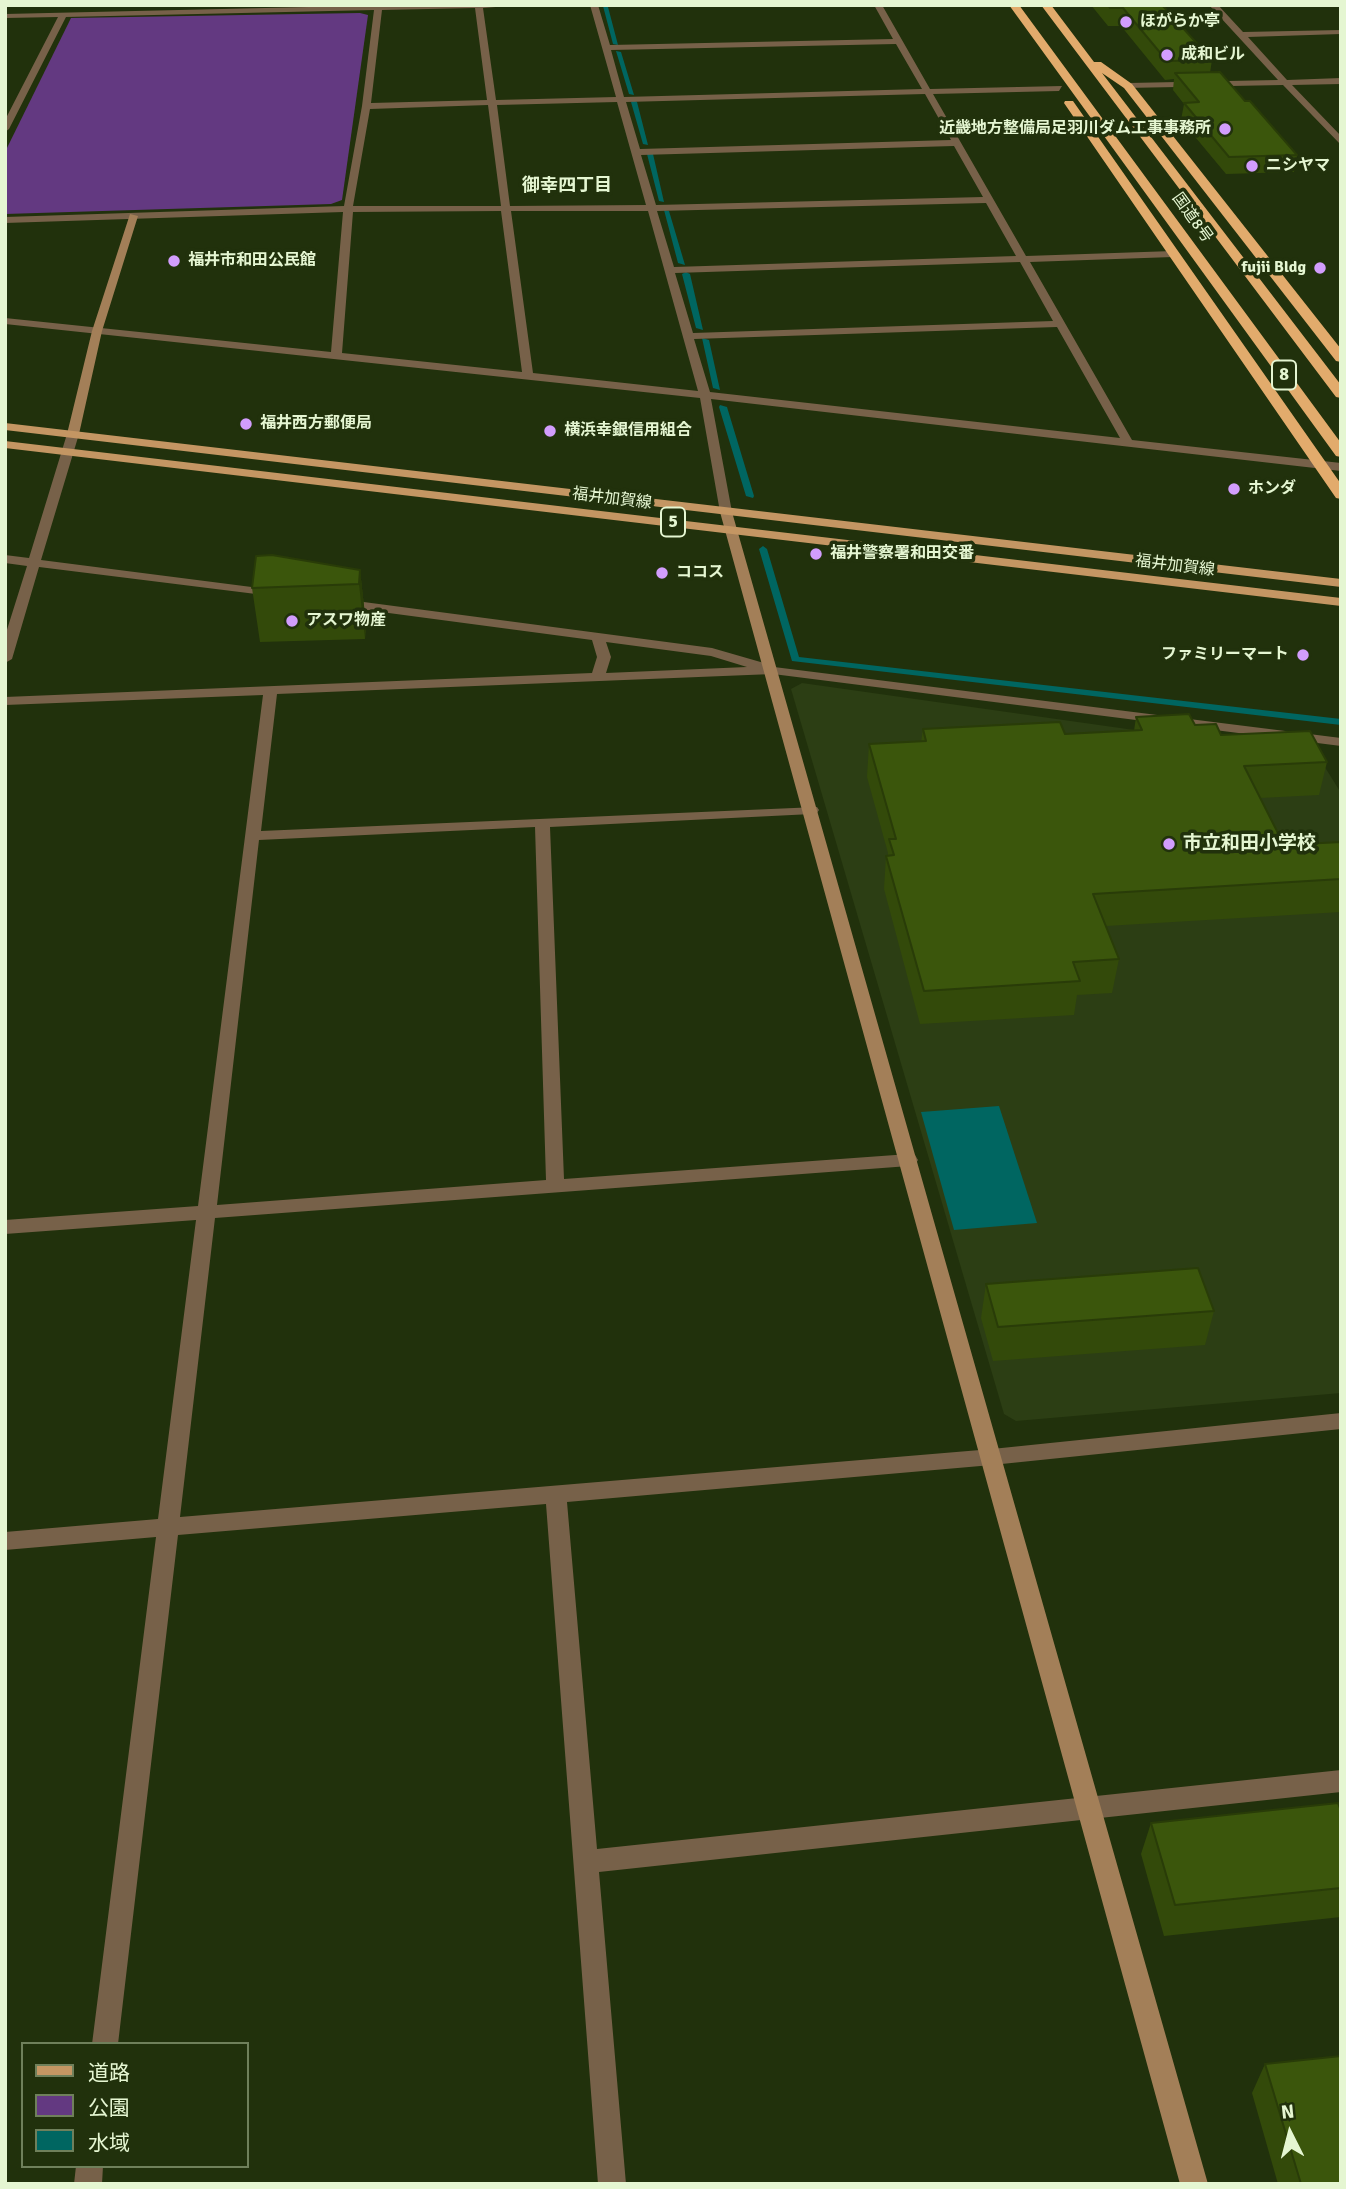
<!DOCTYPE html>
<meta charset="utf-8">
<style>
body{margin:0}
#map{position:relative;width:1346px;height:2189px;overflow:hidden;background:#21310c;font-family:Signika,"Noto Sans JP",sans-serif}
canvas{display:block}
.frame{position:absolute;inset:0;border:7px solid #e5f6d2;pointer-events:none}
.legend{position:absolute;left:21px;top:2042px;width:228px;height:126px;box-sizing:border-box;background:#21310c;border:2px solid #6f805b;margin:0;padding:9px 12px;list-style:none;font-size:21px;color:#e5f6d2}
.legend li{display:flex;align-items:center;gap:14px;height:35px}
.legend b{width:35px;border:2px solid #6f805b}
.north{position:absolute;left:1255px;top:2098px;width:70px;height:70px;-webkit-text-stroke:5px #21310c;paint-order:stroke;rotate:354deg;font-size:19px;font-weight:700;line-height:28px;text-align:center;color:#e5f6d2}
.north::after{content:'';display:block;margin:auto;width:24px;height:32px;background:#e5f6d2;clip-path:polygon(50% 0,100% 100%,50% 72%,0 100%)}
</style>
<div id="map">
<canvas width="1346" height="2189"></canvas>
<div class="frame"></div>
<ul class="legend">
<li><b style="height:9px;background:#c49663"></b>道路</li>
<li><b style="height:19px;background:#633981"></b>公園</li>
<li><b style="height:19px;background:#006661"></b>水域</li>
</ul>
<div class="north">N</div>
</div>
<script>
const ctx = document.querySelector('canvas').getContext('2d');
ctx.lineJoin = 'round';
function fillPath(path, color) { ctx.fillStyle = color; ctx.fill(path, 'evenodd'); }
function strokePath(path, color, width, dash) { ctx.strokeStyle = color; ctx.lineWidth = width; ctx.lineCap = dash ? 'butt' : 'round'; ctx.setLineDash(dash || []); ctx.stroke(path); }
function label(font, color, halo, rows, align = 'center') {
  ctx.font = font + ' Signika,"Noto Sans JP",sans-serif'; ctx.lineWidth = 7; ctx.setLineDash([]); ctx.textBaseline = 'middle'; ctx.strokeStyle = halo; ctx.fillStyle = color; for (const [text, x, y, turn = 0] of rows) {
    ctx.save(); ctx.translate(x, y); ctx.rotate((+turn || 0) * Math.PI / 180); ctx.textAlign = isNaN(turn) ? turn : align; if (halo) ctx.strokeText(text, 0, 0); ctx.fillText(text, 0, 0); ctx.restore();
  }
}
fillPath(new Path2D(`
 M802,683L1318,756L1341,793V1393L1016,1421L1004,1414L791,689Z`), '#2c3e14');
fillPath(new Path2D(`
 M360,13L368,15L342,200L331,204L5,214V152L71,18Z`), '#633981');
fillPath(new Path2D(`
 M999,1106L1037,1223L954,1230L921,1112Z`), '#006661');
fillPath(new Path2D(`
 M603,6L608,7L618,45L613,44Z
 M616,51L621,52L634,95L629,94Z
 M634,100L637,102L648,145L643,144L631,102Z
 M650,152L653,154L664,202L659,201L647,154Z
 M664,210L669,211L685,265L678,263Z
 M686,272L690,274L703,330L696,328L682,274Z
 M702,338L709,340L720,390L713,388Z
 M720,405L727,407L754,496L753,498L746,496L719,407Z
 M763,546L767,549L799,657L1341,719V725L792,661L759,549Z`), '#006661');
fillPath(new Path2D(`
 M395,5H521L483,8L496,100L616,97L590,5H598L610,45L893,39L874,5H882L930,89L1062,86L1059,91L933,94L1026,256L1173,251L1178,254L1173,257L1030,262L1132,440L1341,463V471L711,399L732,512L726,516L720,512L700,398L5,324V318L331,352L343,212L5,223V217L344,206L362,106L374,10L66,17L9,129L5,132V120L58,17L5,18V14ZM475,8L487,100L371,103L382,10ZM896,44L922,89L624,97L611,50ZM925,94L951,140L640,149L626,102ZM617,102L646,205L510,206L497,105ZM488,105L501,206H353L370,109ZM954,146L983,197L656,205L641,155ZM986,203L1016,256L674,267L657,211ZM501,211L522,372L342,353L353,212ZM511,211H648L698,391L533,373ZM1020,262L1053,321L693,333L675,273ZM1057,327L1120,438L710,392L694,339Z
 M1209,5H1218L1243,32L1341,30V34L1248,37L1287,80L1341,78V84L1292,85L1341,136V145L1283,85L1125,88L1128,83L1278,80Z
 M73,431L79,434L41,560L275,590L282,594L280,597L39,567L12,659L5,663V636L27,566L5,563V555L29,558L67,434Z
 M341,599L712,648L764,663L766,666L1341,738V746L773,674L277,694L261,831L817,807L819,810L817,813L812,814L550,827L564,1179L909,1154L915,1155L918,1160L915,1165L909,1166L215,1218L180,1517L992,1449L1341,1413V1429L992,1465L567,1502L597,1849L1341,1770V1792L599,1872L626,2184H598L546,1504L178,1535L118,2044H92L156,1537L5,1550V1532L158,1519L196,1220L5,1234V1220L198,1206L263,695L5,705V697L592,673L597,657L592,640L336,606L334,603ZM606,642L711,656L747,667L606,673L611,657ZM535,827L546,1180L217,1205L259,840Z
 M76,2166H103L102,2184H74Z`), '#776149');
fillPath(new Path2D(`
 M130,214L138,216L102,331L79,434L69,436L67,434L92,331Z
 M726,508L732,512L1208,2184H1180L720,512Z`), '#a37f58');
fillPath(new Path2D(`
 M5,423L1341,579V587L5,430Z
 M5,441L1341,598V606L5,448Z`), '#c49663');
fillPath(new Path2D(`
 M1009,5H1019L1341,443V457L1336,456Z
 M1041,5H1051L1094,62H1101L1132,84L1341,349V362L1336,361L1124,88L1102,73L1341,385V398L1336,397Z
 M1065,101H1073L1341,484V499L1336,498L1064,103Z`), '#e2ab6c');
fillPath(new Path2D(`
 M1091,5H1162L1212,60L1210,73L1245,101L1297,155L1294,172L1226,174L1181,120L1184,104L1173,90L1174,79L1165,80L1121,26H1108Z
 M360,570L366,624L365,639L260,642L252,588Z
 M1136,717L1195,725L1221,735L1327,762L1319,795L1260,798L1284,845L1341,842V912L1106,926L1119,959L1112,993L1077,995L1074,1015L920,1024L884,889L886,856H888V853L867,777L869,744L921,742L923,729L1065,734L1134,731Z
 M986,1284L1214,1311L1205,1345L993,1361L981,1318Z
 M1341,1811V1917L1164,1936L1141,1854L1151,1823Z
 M1265,2064L1341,2184H1278L1252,2093Z`), '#334a0a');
fillPath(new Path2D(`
 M360,570L366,624L365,639L359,584Z`), '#293c08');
const building = new Path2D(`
 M1108,5H1162L1212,60L1167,61L1123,8H1110Z
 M1220,72L1245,101H1250L1297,155L1229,157L1184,103L1199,102L1175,73Z
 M272,555L360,570L359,584L252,588L256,556Z
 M1189,714L1195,725L1216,724L1221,735L1310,731L1327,762L1244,766L1284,845L1341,842V879L1093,894L1119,959L1073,962L1080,981L924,991L886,856L894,855L889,839H896L869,744L926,741L923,729L1060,722L1065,734L1142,730L1136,717Z
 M1198,1268L1214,1311L998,1327L986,1284Z
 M1338,1803L1341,1811V1888L1175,1905L1151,1823Z
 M1341,2056V2184H1301L1265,2064Z`);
fillPath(building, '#3b560c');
strokePath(building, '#293c08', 2);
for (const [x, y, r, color] of [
 [1126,22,7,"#d29dfd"],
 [1167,55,7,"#d29dfd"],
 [1225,129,7,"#d29dfd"],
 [1252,166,7,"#d29dfd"],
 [174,261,7,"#d29dfd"],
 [1320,268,7,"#d29dfd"],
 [246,424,7,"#d29dfd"],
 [550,431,7,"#d29dfd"],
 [1234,489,7,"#d29dfd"],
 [816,554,7,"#d29dfd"],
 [662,573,7,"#d29dfd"],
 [292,621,7,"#d29dfd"],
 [1303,655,7,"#d29dfd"],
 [1169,844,7,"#d29dfd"]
]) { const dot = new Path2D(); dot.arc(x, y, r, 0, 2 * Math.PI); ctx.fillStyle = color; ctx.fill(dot); strokePath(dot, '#21310c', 2.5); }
label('bold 16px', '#e5f6d2', '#21310c', [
 ["ほがらか亭",1140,22],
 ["成和ビル",1181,55],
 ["近畿地方整備局足羽川ダム工事事務所",1211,129,"right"],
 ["ニシヤマ",1266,166],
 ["福井市和田公民館",188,261],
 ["fujii Bldg",1306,268,"right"],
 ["福井西方郵便局",260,424],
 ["横浜幸銀信用組合",564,431],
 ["ホンダ",1248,489],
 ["福井警察署和田交番",830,554],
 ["ココス",676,573],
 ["アスワ物産",306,621],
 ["ファミリーマート",1289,655,"right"]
], 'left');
label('16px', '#e5f6d2', '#21310c', [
 ["国道8号",1192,218,54],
 ["福井加賀線",612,499,7],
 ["福井加賀線",1175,566,7]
]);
label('bold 18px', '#e5f6d2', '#21310c', [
 ["御幸四丁目",567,186]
]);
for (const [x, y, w] of [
 [1284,375,24],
 [673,522,24]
]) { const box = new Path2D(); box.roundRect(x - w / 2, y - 14.5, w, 29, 5); ctx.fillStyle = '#21310c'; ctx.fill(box); strokePath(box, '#e5f6d2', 2); }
label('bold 18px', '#e5f6d2', null, [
 ["8",1284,375],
 ["5",673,522]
]);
label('bold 19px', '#e5f6d2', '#21310c', [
 ["市立和田小学校",1183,844]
], 'left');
</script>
